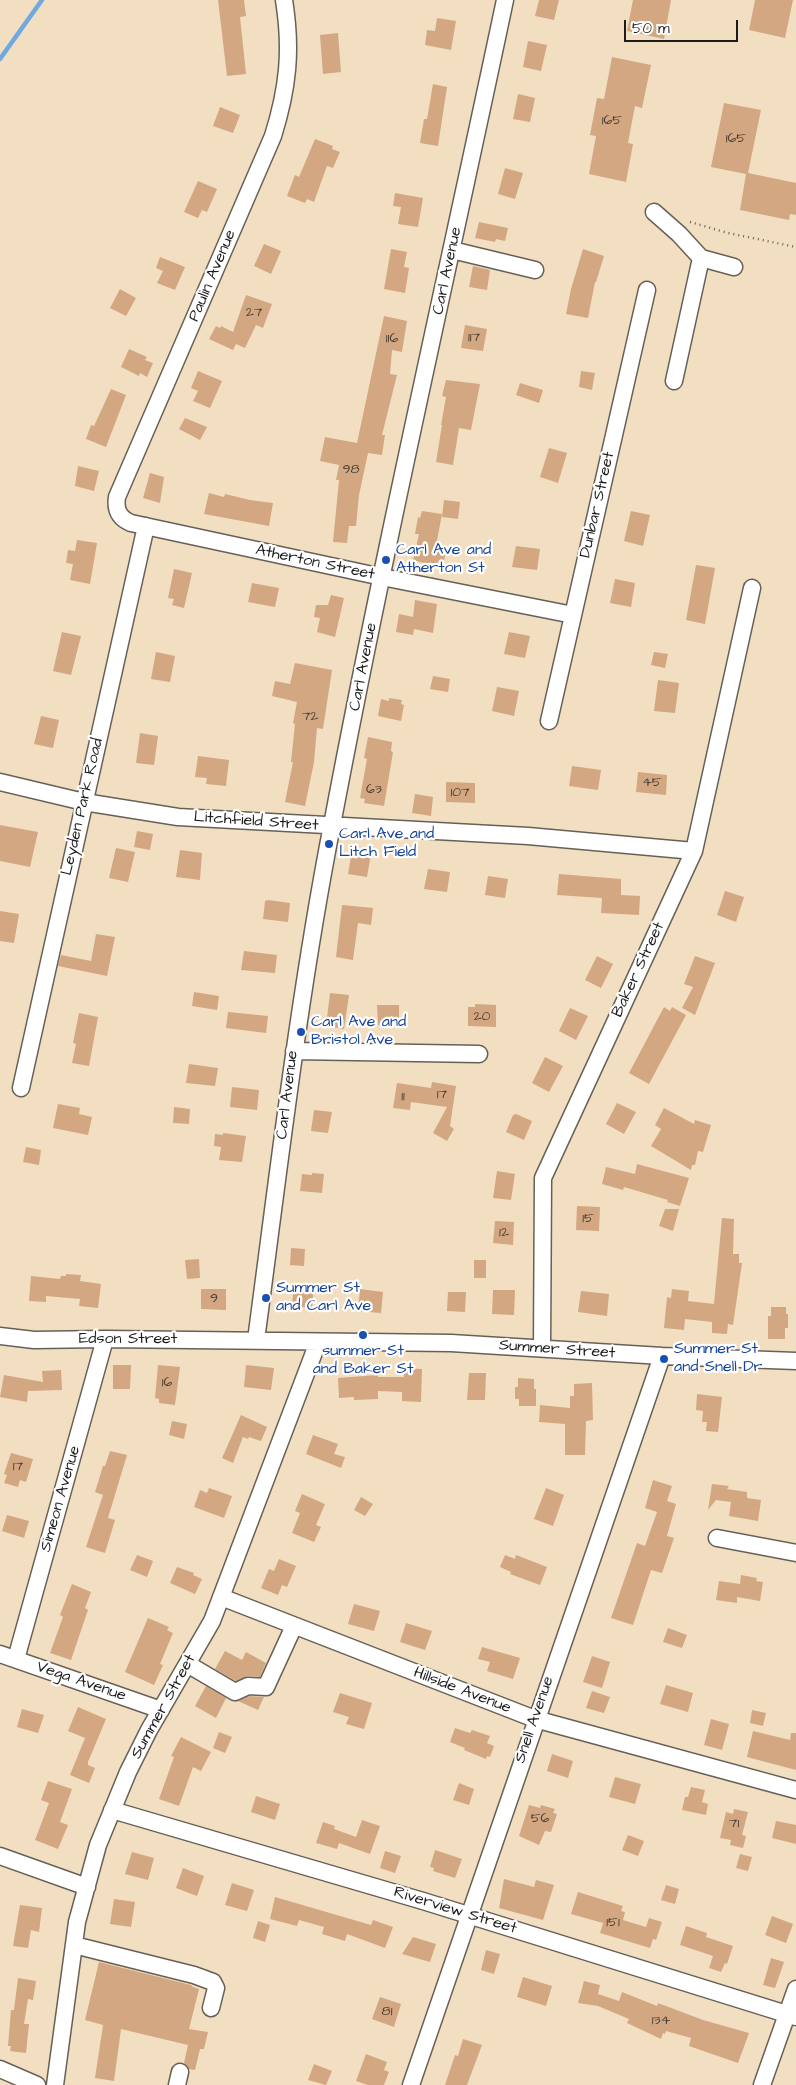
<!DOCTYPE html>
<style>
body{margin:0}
#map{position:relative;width:796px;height:2085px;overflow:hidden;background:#f2dfc2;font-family:"Architects Daughter",sans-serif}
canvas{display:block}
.scale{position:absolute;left:624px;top:20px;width:114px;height:22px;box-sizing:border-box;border:2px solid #1c1c1c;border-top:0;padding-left:6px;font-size:15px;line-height:18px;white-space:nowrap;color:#1c1c1c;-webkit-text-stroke:4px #fff;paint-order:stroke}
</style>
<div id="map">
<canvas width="796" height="2085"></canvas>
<div class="scale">50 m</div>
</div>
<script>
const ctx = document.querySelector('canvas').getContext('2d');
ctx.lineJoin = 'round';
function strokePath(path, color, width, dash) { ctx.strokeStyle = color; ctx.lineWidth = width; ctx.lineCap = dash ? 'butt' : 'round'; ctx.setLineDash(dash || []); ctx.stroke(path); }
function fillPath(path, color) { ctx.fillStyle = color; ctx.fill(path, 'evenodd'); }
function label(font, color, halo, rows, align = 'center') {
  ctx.font = font + ' "Architects Daughter",sans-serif'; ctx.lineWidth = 4.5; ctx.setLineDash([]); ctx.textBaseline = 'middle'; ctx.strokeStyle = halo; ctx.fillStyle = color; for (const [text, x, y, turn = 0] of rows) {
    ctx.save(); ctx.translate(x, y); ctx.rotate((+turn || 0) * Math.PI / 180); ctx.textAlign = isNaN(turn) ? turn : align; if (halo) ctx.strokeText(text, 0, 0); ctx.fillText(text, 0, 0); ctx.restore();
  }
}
strokePath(new Path2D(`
 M0,59L42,0`), '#6fa9df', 4.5);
fillPath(new Path2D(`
 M218,0H244L246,16L240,17L246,74L227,76Z
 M539,0H559L554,20L535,16Z
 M633,0H671L664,39L627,31Z
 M755,0H793L785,38L749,30Z
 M437,18L456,21L451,50L425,45L427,30L435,31Z
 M338,33L341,72L323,74L320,35Z
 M528,41L547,45L541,71L523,67Z
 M612,57L651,65L642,108L635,106L628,143L633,144L626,182L589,174L596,136L590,135L597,98L604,99Z
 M433,84L447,87L438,146L420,143L424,119H427Z
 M518,94L535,98L530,122L513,119Z
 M724,103L761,110L748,173L796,183V215L790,214L789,220L740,210L746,174L711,167Z
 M220,107L240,115L233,133L213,126Z
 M315,139L333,146L332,149L340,152L333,168L327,166L314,202L307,199L305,203L287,196L295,175L299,177Z
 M505,168L523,173L515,199L498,194Z
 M198,181L217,189L207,212L202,210L198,218L184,212Z
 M395,193L423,198L418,227L398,224L401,207L393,206Z
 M479,222L508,228L505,241L496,239L495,242L475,238Z
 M264,244L281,251L271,274L254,266Z
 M391,249L407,252L404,267L409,268L405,293L384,289Z
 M583,249L604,256L596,282H595L588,318L566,314L571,289Z
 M160,257L185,267L175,290L157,283L163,271L156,268Z
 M473,266L490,270L487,290L469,287Z
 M120,289L136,298L126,316L110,308Z
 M246,295L272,304L263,328L256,325L245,348L236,344L233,350L209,339L216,326L220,328L221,326L233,332Z
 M384,316L407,321L402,352L392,350L390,374L397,375L382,435H385L382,455L368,453L359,495L356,526H349L347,543L333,542L339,480H336L339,465L320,461L325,437L357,443Z
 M465,325L487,329L483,351L461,348Z
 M129,349L147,357L145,360L153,363L147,377L140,373L139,376L121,367Z
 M198,371L222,381L210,408L193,401L198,391L191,388Z
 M581,371L595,373L592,390L579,387Z
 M446,380L480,384L471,430L459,428L453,465L436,462L442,425H441L446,397L442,396Z
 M520,383L543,390L539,403L516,395Z
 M111,389L126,395L106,447L86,439L91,425L94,426Z
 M185,418L207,427L200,440L179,429Z
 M549,448L567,453L558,483L540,477Z
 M78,466L99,471L94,491L75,486Z
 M150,473L164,477L160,503L143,498Z
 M209,493L224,497L225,494L250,500L273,503L269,526L204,514Z
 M444,500L460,502L458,519L442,517Z
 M422,511L442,514L436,546L447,549L442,568L413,560L419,534H415L418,517L420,518Z
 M631,511L650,515L643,546L624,541Z
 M77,540L97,543L90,584L70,580L73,564L66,563L68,550L75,551Z
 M516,546L540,549L537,570L512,567Z
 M696,565L715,568L705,624L686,620Z
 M174,569L192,573L184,608L172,605L174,599L168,598Z
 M615,579L635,583L631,607L610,603Z
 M252,583L279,588L275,607L248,602Z
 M331,595L344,598L335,637L317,632L320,618L314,617L316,605H328Z
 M415,600L437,604L433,633L414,629L413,635L396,632L399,614L413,617Z
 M62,632L81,636L71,675L53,671Z
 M509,632L530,636L525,658L504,654Z
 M156,652L175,656L170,682L151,679Z
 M654,652L668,654L665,668L651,665Z
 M295,663L332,670L323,729L317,728L314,762L305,806L285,802L293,762H291L295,724L293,723L297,702L272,696L275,681L290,684Z
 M433,676L450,679L448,692L430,689Z
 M658,680L679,683L675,713L654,711Z
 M497,687L519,691L514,716L492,711Z
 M389,698L402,700L401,704L404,705L401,721L378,716L381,699L389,701Z
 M41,716L59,720L53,748L34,744Z
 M140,733L158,736L154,765L136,763Z
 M368,737L392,742L391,751L393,752L384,806L364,803L365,799L360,798L367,759L364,758Z
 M198,756L229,760L226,786L206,784L207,778L195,777Z
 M572,766L601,770L598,790L569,786Z
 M638,772L667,775L666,795L636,792Z
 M446,782L475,783V803L446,802Z
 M415,794L433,797L431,816L412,813Z
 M0,825L38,832L30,867L0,861Z
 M137,831L153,834L150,850L134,847Z
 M116,848L135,852L128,882L109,878Z
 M180,850L202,853L200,880L176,877Z
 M352,850L371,854L367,877L348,874Z
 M428,869L450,872L447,892L424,889Z
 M559,874L621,879V895L640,896L639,915L601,913L602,898L557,895Z
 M488,876L508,879L505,898L485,895Z
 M725,891L744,897L736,922L717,915Z
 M268,900L290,903L288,922L263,919L265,901Z
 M342,905L373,908L371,925L358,923L353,960L336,957Z
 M0,911L19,914L14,943L0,941Z
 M96,934L115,937L107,976L58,966L61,955L91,961Z
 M244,951L277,955L275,973L241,970Z
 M597,956L613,964L601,988L585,980Z
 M695,956L715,963L695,1015L682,1008L693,987L684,984Z
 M194,992L219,996L217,1010L192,1006Z
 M330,993L349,995L344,1029L326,1026Z
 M475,1004L496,1005V1027L468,1026V1007H475Z
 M377,1005H399V1025H378Z
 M664,1007L670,1011L672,1007L686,1015L649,1084L629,1073Z
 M570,1008L588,1016L576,1040L559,1031Z
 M228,1012L268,1016L266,1033L226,1028Z
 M79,1013L98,1017L89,1066L72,1063L76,1044L73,1043Z
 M545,1057L563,1066L549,1092L532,1083Z
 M189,1064L218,1068L215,1086L186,1083Z
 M432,1082L456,1086L450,1126L454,1129L447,1141L433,1133L447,1107L411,1102L410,1110L393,1108L397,1083L431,1088Z
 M232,1087L259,1090L257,1110L230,1107Z
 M617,1103L636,1112L624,1134L606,1124Z
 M58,1104L80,1108L79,1114L92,1117L88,1135L53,1128Z
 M174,1107L190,1109L189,1124L173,1123Z
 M664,1108L694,1124L695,1120L711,1125L703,1152L698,1151L695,1165H692L691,1170L651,1146L661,1129L655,1125Z
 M314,1110L332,1112L328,1133L311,1131Z
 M516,1114L532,1121L524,1140L506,1132L513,1115Z
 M223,1133L246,1136L242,1162L219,1160L221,1147L214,1146L215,1134L223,1135Z
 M26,1147L41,1150L39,1165L23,1162Z
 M637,1164L689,1178L680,1206L667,1202L668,1200L624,1187L623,1190L602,1184L606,1167L635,1174Z
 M497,1171L515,1174L511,1200L493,1198Z
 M312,1173L324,1174L322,1193L300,1191L302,1174L312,1175Z
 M577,1206L600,1207L599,1231L576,1230Z
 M665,1209H679L673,1231L659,1226Z
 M722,1218L734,1219L733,1254H739V1263H742L733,1325L728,1324L727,1334L712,1333V1322L685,1319L684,1330L664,1328L667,1297L671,1298L672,1289L689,1291L688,1301L714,1304Z
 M495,1221L514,1222L513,1245L493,1243Z
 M291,1248L305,1249L304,1266L290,1265Z
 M199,1259L200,1278L187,1279L185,1260Z
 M474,1260H486V1278H474Z
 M66,1274L81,1275L80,1281L101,1284L98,1308L79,1306L80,1299L46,1296V1302L29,1301L31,1276L60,1279L61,1276H66Z
 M294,1283L314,1285L312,1308L292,1306Z
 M201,1289H226V1310L201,1309Z
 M360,1289L383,1292L381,1313L358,1311Z
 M493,1290H515L514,1315L492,1314Z
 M581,1291L609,1294L607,1316L578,1312Z
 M448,1292H466L465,1312L447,1311Z
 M771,1307H786V1314H788V1328H785V1339H768V1316H771Z
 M113,1365H131L130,1389H113Z
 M158,1365L180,1367L175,1405L159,1403V1399L155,1398Z
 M246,1365L274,1368L271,1390L244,1387Z
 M404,1368L422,1369L421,1402L402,1401V1392L378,1391V1399L354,1400V1397L339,1398L338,1378L378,1375V1377H404Z
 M61,1370L62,1390L28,1391L27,1402L0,1397L4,1375L43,1382L42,1371Z
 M469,1373H486L485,1400H467Z
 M518,1378L534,1379V1389H536V1406H519V1399H515V1387H518Z
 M592,1383L593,1420L586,1421L585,1455H565V1424L539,1422L540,1405L570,1408V1396H574V1384Z
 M697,1394L722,1397L718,1432L706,1431L707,1422H702L703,1411L696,1410Z
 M241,1415L267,1427L261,1441L249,1437L248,1439L243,1437L233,1463L222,1458Z
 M172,1421L187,1424L184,1439L169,1435Z
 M313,1435L338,1444L334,1454L345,1457L341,1468L306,1454Z
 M110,1451L127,1455L108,1518L115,1520L105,1553L86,1547L103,1495L95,1492L103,1466H105Z
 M11,1453L33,1459L26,1482L20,1480L18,1487L4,1483L7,1475L4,1474Z
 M653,1480L672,1486L667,1501L676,1504L667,1536L674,1538L662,1573L651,1570L633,1625L611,1618L637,1543L645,1546L657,1512L645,1508Z
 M712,1484L729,1486L727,1489L747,1492V1498L761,1500L758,1521L729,1516L731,1502L716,1500L708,1510Z
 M209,1488L232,1496L224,1518L194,1507L200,1490L207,1493Z
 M546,1488L564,1495L553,1526L534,1519Z
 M302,1494L325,1504L316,1525L321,1527L314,1542L292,1533L300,1513L295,1511Z
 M361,1497L373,1504L365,1516L354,1510Z
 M7,1515L29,1521L24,1538L2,1531Z
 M137,1555L153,1561L147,1577L130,1570Z
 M505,1555L515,1559L516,1555L547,1567L540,1585L510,1574L511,1572L500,1567Z
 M279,1559L296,1566L287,1587L282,1585L278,1595L261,1588L269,1569L274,1571Z
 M177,1567L194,1573L193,1575L202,1579L195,1594L170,1583Z
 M741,1575L757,1578L756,1581L763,1582L760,1601L737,1597V1603L716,1600L719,1581L740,1584Z
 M72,1584L91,1592L85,1608L88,1610L71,1660L50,1653L63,1617L60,1615Z
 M354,1604L380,1611L374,1631L348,1624Z
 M148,1618L169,1627L167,1630L173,1633L160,1664L163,1665L154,1685L125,1672Z
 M406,1623L432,1631L425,1650L400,1642Z
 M668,1628L687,1635L682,1648L663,1642Z
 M482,1647L520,1658L513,1679L487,1671L490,1662L478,1659Z
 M225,1651L242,1660L246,1652L266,1663L260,1677L248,1676L236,1681L215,1669Z
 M592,1656L610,1662L602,1688L583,1682Z
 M666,1685L693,1693L688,1712L660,1704Z
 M206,1686L226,1698L216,1718L195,1706Z
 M592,1691L610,1697L604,1713L586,1708Z
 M340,1693L372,1703L364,1729L346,1724L349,1717L333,1712Z
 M250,1696L264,1697L258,1710L238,1701Z
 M78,1707L106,1719L88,1762V1765L95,1768L89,1783L70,1775L85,1738L68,1731Z
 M22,1709L44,1715L38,1733L17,1727Z
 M752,1710L766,1713L763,1726L750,1723Z
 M711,1719L729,1724L722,1750L704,1745Z
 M455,1728L470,1733L472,1730L490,1736L487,1743L494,1746L490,1757L487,1756L486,1759L464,1750L465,1748L450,1742Z
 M753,1731L790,1740L791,1733H796V1770L747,1757Z
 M219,1732L232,1737L225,1753L213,1748Z
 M181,1737L211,1752L201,1771L193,1767L179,1806L159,1799L174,1757L171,1756Z
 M552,1754L573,1761L568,1778L547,1771Z
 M615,1777L641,1784L635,1804L609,1797Z
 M48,1781L72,1789L60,1822L68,1825L58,1849L35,1840L49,1803L41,1800Z
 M459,1783L474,1789L469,1805L453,1800Z
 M691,1787L705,1790L702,1802L708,1804L706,1815L682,1810L685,1797H688Z
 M256,1796L280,1804L275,1820L251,1812Z
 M529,1805L540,1808L541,1805L555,1809L553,1813L557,1814L551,1832L545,1831L539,1845L519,1836Z
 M734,1809L748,1812L742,1835L746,1836L743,1848L730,1845L731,1840L720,1838L726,1812L733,1814Z
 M362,1820L380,1826L370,1854L339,1843L337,1849L316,1843L323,1822L335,1826L334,1829L356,1837Z
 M776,1821L796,1825V1844L772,1838Z
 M628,1835L644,1841L638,1856L622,1850Z
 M435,1850L462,1859L455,1878L433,1871L434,1868L430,1867Z
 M385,1851L401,1856L395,1873L380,1868Z
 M132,1852L154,1858L148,1880L125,1874Z
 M740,1854L752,1857L748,1871L736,1868Z
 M183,1868L204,1876L197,1896L176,1888Z
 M504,1879L534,1887L536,1880L554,1885L543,1920L499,1908Z
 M232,1883L254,1890L247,1911L225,1905Z
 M666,1885L679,1889L675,1904L661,1900Z
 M578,1892L623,1906L621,1911L625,1912L623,1920L646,1927L649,1918L662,1922L656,1940L653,1939L650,1948L600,1933L603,1923L571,1914Z
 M275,1897L371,1925L373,1920L393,1927L385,1948L347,1934L345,1941L322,1934L324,1927L299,1920L297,1926L270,1919Z
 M114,1899L135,1902L131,1927L110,1924Z
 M20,1905L42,1908L39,1932L31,1930L28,1948L13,1946Z
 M772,1916L793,1924L786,1943L765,1935Z
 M258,1921L270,1925L265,1942L253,1938Z
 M686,1926L707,1933L706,1937L733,1946L727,1964L725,1963L721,1972L709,1968L713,1956L680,1945Z
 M413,1937L436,1944L430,1962L402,1954Z
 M486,1950L500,1954L494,1974L481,1970Z
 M771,1958L784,1962L775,1988L763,1985Z
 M99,1962L191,1985L193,1987L199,1989L189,2029L208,2032L204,2049H200L195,2070L189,2069L184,2063L188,2045L121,2029L114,2081L95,2078L103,2025L85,2020Z
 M523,1977L552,1986L546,2006L517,1997Z
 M18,1978L36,1981L33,2000L28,1999L24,2024H29L26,2053L10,2051L11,2046H8L11,2010H14Z
 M584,1981L600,1985L598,1994L619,2001L622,1992L657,2006L658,2003L703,2020L749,2033L738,2063L689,2046L691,2038L666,2031L665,2034L663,2033L661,2039L627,2023L629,2019L598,2006L578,2003Z
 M380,1997L401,2004L394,2027L372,2019Z
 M463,2039L482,2045L467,2085H445L455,2055L458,2056Z
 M366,2054L387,2062L384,2070L389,2072L384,2085H368L356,2081Z
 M314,2064L332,2071L326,2085L308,2080Z`), '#d3a781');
const minor = new Path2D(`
 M284,0C292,50 288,88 273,136L117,497C115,510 119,518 131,523L382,577L573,615
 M654,212L679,234L701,258L674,381
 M452,250L535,270
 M701,258L734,267
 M549,721L647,290
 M0,782L84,802L178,817L528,836L694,851
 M294,1051L479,1054
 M21,1088L146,526
 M0,1336L34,1340L105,1339L451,1343L662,1356L796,1361
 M256,1340C279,1168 299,995 332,825C384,549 447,275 505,0
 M542,1348L543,1178L694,851L752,588
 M717,1538L796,1553
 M221,1597L535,1719L796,1790
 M0,1654L161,1710
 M16,1659L105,1339
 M189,1665L235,1692L248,1686L266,1687L294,1626
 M112,1810L423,1901L796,2017
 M0,1856L87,1887
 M74,1945L194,1975L213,1982L216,1988L211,2008
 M0,2069L37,2085
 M55,2085L77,1922L98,1845L128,1772L149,1730L212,1621L318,1342
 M177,2085L180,2072
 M411,2085L662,1356
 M762,2085L796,1989`);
strokePath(minor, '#676056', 19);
strokePath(new Path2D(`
 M690,222L728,233L796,247`), '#676056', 2.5, [1, 4]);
strokePath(minor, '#fff', 16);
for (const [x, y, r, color] of [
 [386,560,5,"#1a4fb4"],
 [329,844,5,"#1a4fb4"],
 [301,1032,5,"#1a4fb4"],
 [266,1298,5,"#1a4fb4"],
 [363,1335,5,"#1a4fb4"],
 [664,1359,5,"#1a4fb4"]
]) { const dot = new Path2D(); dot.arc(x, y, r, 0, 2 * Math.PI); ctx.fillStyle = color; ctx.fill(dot); strokePath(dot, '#fff', 2); }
label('14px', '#4a3f35', null, [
 ["165",612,121],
 ["165",736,139],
 ["27",254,313],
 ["117",474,338],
 ["116",392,339],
 ["98",351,470],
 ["72",310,717],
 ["45",652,783],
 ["63",374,790],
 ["107",460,793],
 ["20",482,1017],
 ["17",442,1095],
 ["11",403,1097],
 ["15",588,1219],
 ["12",504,1233],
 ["9",214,1299],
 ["16",167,1383],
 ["17",18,1467],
 ["56",540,1819],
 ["71",734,1824],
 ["151",613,1923],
 ["81",387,2012],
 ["134",661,2021]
]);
label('16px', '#1c1c1c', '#fff', [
 ["Carl Avenue",448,271,-78],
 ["Paulin Avenue",213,276,-67],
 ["Dunbar Street",598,505,-77],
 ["Atherton Street",315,563,12],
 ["Carl Avenue",364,667,-79],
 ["Leyden Park Road",83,807,-77],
 ["Litchfield Street",256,822,4],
 ["Baker Street",639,970,-65],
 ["Carl Avenue",288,1095,-83],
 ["Edson Street",128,1340],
 ["Summer Street",557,1350,4],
 ["Simeon Avenue",61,1499,-74],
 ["Vega Avenue",81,1682,19],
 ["Hillside Avenue",462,1691,21],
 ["Summer Street",164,1707,-61],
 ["Snell Avenue",535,1720,-71],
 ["Riverview Street",455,1911,17]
]);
label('16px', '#164399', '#fff', [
 ["Carl Ave and",396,551],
 ["Atherton St",396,569],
 ["Carl Ave and",339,835],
 ["Litch Field",339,853],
 ["Carl Ave and",311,1023],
 ["Bristol Ave",311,1041],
 ["Summer St",276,1289],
 ["and Carl Ave",276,1307],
 ["Summer St",674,1350],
 ["and Snell Dr",674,1368],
 ["summer St",363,1352,"center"],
 ["and Baker St",363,1370,"center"]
], 'left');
</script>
